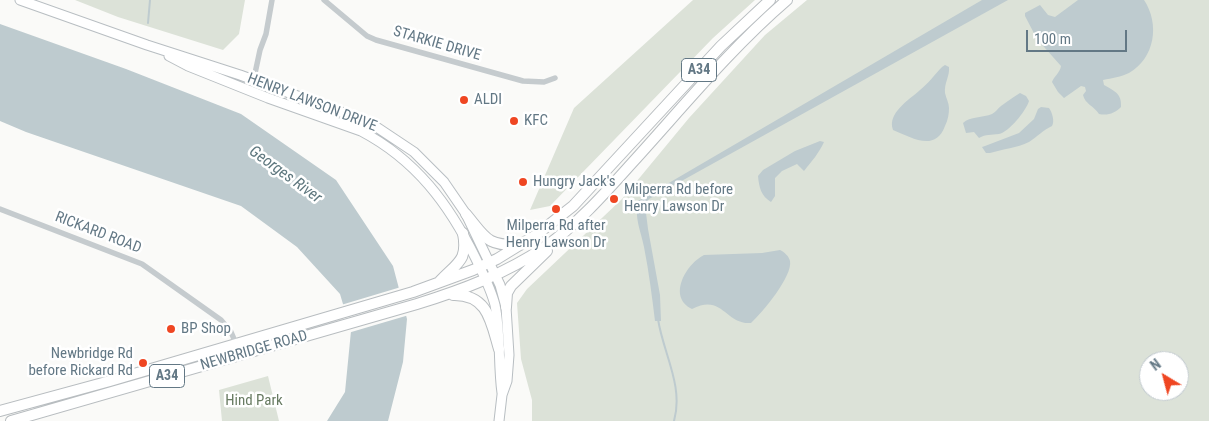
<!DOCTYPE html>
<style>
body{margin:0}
#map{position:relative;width:1209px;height:421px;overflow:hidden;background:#fafaf8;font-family:"Roboto Condensed",sans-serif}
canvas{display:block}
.north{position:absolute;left:1139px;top:351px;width:50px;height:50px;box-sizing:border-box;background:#fff;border:1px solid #c1c9ce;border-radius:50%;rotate:323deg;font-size:14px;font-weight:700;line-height:20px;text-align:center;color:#637885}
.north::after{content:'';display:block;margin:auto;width:18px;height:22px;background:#ef4622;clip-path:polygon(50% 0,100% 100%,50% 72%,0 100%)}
.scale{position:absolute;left:1026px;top:30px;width:101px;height:22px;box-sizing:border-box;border:2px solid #637885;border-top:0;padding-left:6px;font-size:15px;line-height:18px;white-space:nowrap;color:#637885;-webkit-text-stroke:4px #fff;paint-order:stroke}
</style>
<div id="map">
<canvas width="1209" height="421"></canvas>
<div class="north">N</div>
<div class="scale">100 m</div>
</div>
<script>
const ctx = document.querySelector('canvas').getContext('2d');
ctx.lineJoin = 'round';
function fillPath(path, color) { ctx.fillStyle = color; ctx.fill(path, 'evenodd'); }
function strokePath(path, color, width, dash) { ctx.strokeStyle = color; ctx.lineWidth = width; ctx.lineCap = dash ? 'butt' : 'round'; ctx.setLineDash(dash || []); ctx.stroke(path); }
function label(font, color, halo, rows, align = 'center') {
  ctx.font = font + ' "Roboto Condensed",sans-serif'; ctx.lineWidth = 5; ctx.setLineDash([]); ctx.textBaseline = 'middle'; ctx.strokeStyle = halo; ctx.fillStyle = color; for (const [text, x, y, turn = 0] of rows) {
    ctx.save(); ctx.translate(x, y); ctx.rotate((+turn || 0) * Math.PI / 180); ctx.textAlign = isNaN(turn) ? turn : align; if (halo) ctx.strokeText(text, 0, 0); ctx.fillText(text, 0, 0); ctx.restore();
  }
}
fillPath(new Path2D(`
 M75,0H245L239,34L223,50L118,17Z
 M693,0H755L713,38L550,206L530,210L574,108Z
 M807,0H1209V421H532V400L521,359L517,303L527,289L622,199L689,118L765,35ZM1149,361H1179V391H1149Z
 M268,376L279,421H222L219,390Z`), '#dce2d8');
fillPath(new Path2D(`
 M982,0H1008L649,199L645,205L648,229L660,295L661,321H655C652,297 649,272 644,247C641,231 634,218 638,201Z
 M1078,0H1144C1160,24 1155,58 1129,73C1121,77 1112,78 1103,80L1104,85C1114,91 1122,93 1121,107C1115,113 1108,116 1099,114C1094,106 1085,104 1083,95L1086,91L1085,87L1081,86L1064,98L1058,92L1052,82C1054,76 1060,73 1061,66L1037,39L1025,16V13L1040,5L1048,15L1055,17Z
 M0,24L126,69L241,114L336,180L393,266L407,319L403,362L388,421H327L345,392L351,331L340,294L297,247L241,206L26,132L0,121Z
 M945,65L949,67C950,76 944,83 945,93C946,98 949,103 949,108C949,114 948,120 945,126C935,153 911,137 893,130C887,113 909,100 920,90C928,84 935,74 942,67Z
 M1020,93L1026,96L1029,101C1026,111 1009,132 999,134C991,135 986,134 979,138L974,132L966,133L963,123C970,116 983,118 992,114C996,112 997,109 1001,106C1007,102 1013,97 1020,93Z
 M1041,107L1049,108C1052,112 1055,121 1052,126C1043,130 1037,137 1029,142C1017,148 1003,149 990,153H986L982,147L985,146L1019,133L1034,119L1038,109Z
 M820,141L824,142C819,153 812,161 804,171L797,164L782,171L775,178V196L771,202C761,196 759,187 758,176L763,170L795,151Z
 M780,250C784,252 789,256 790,261C793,276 762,313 751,323C725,325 723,293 692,309C667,297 686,264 704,255L762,253Z`), '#becbcf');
fillPath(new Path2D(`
 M401,287L409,315L348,333L341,305Z`), '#fafaf8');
strokePath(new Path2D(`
 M148,23L150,0
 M658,319C663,353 684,386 674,421`), '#becbcf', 2);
const primary = new Path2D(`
 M20,0L147,45L240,75L355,117L378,128L414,152L444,182L466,214L500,285L506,307L509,355L507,381L502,395L499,421
 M169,56L188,66L268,98L361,131C416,160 449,204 476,259C483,274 491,289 495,305C501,334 498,364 502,393`);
const highway = new Path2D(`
 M466,214C486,238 486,246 520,245
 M440,281C458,262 468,261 463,233
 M453,295C488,294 491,322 499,349
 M506,307L507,293L511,286L547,251
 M0,411L110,381L413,292L473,270L497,259L536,235L573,206L721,46L770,0
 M11,421L417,304C462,290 505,274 545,247C578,224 605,193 632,163C683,107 730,49 787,0`);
strokePath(primary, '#b8bec2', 11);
strokePath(highway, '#b8bdc0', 12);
strokePath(new Path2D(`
 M324,0L367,36L376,40L523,81L544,82L555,78
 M251,92L260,50L266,34L272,0
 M0,209L142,264L221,320L231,332L237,346`), '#c5cbce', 5.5);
strokePath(primary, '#fff', 9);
strokePath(highway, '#fff', 10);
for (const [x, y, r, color] of [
 [464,100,5,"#ef4622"],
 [514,121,5,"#ef4622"],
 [523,182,5,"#ef4622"],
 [614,199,5,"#ef4622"],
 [556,209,5,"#ef4622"],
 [171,329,5,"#ef4622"],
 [143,363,5,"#ef4622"]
]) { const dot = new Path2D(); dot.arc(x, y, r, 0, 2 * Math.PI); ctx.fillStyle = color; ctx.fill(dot); strokePath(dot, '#fff', 2); }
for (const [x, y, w] of [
 [699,70,35],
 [167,376,35]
]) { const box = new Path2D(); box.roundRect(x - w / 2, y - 11.5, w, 23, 4); ctx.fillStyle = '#fff'; ctx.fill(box); strokePath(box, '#637885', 1); }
label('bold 14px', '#637885', null, [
 ["A34",699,70],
 ["A34",167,376]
]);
label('15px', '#637885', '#fff', [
 ["STARKIE DRIVE",437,44,16],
 ["HENRY LAWSON DRIVE",312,103,21],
 ["RICKARD ROAD",98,233,21],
 ["NEWBRIDGE ROAD",254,351,-16]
]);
label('15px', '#637885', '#fff', [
 ["ALDI",474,100],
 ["KFC",524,121],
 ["Hungry Jack's",533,182],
 ["Milperra Rd before",624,190],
 ["Henry Lawson Dr",624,207],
 ["Milperra Rd after",556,226,"center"],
 ["Henry Lawson Dr",556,243,"center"],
 ["BP Shop",181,329],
 ["Newbridge Rd",133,354,"right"],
 ["before Rickard Rd",133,371,"right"]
], 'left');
label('15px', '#687b62', '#fff', [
 ["Hind Park",254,401]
]);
label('italic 16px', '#5e777e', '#fff', [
 ["Georges River",285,175,36]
]);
</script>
